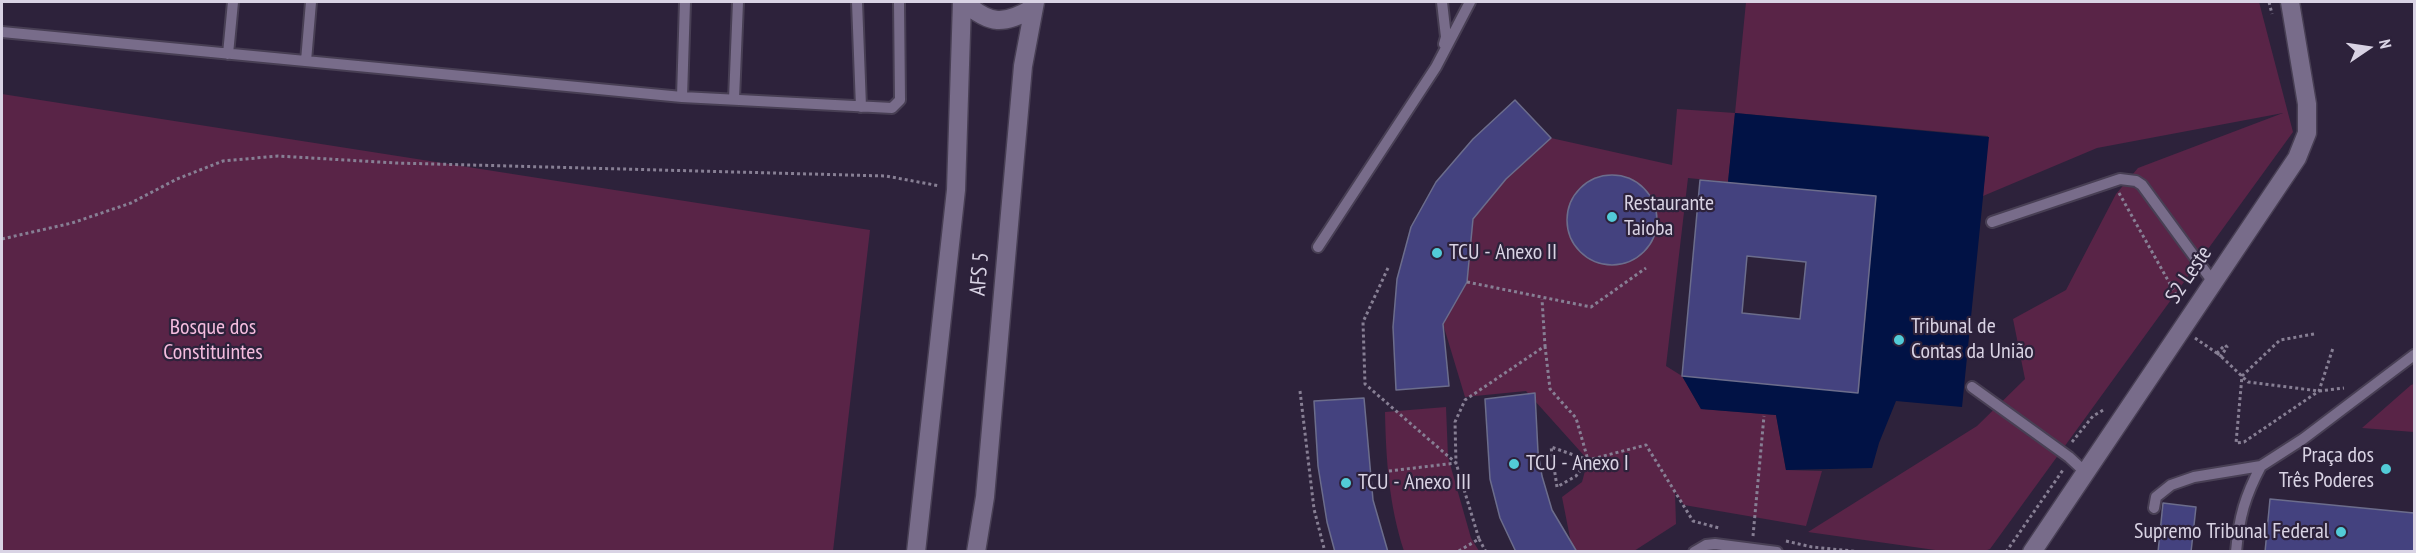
<!DOCTYPE html>
<meta charset="utf-8">
<style>
body{margin:0}
#map{position:relative;width:2416px;height:553px;overflow:hidden;background:#2d223b;font-family:"PT Sans Narrow",sans-serif}
canvas{display:block}
.frame{position:absolute;inset:0;border:3px solid #d9d3e4;pointer-events:none}
.north{position:absolute;left:2338px;top:18px;width:60px;height:60px;-webkit-text-stroke:4px #2d223b;paint-order:stroke;rotate:77deg;font-size:16px;font-weight:700;line-height:24px;text-align:center;color:#d9d3e4}
.north::after{content:'';display:block;margin:auto;width:21px;height:27px;background:#d9d3e4;clip-path:polygon(50% 0,100% 100%,50% 72%,0 100%)}
</style>
<div id="map">
<canvas width="2416" height="553"></canvas>
<div class="frame"></div>
<div class="north">N</div>
</div>
<script>
const ctx = document.querySelector('canvas').getContext('2d');
ctx.lineJoin = 'round';
function fillPath(path, color) { ctx.fillStyle = color; ctx.fill(path, 'evenodd'); }
function strokePath(path, color, width, dash) { ctx.strokeStyle = color; ctx.lineWidth = width; ctx.lineCap = dash ? 'butt' : 'round'; ctx.setLineDash(dash || []); ctx.stroke(path); }
function label(font, color, halo, rows, align = 'center') {
  ctx.font = font + ' "PT Sans Narrow",sans-serif'; ctx.lineWidth = 4.5; ctx.setLineDash([]); ctx.textBaseline = 'middle'; ctx.strokeStyle = halo; ctx.fillStyle = color; for (const [text, x, y, turn = 0] of rows) {
    ctx.save(); ctx.translate(x, y); ctx.rotate((+turn || 0) * Math.PI / 180); ctx.textAlign = isNaN(turn) ? turn : align; if (halo) ctx.strokeText(text, 0, 0); ctx.fillText(text, 0, 0); ctx.restore();
  }
}
fillPath(new Path2D(`
 M1746,2H2259L2293,132L1990,549L1982,552L1942,551L1808,532L1977,426L2025,379L2013,319L2066,290L2116,194L2138,168L2283,113L2097,148L1983,196L1988,136L1735,113L1728,182L1688,178L1666,366L1682,376L1701,409L1776,415L1786,470L1822,471L1806,526L1684,505L1675,492L1676,524L1634,551H1577L1571,543L1562,497L1582,482L1588,460L1526,391L1465,397L1443,324L1467,282L1473,219L1506,179L1551,138L1672,165L1677,109L1735,113Z
 M2,94L870,230L833,551H2Z
 M2414,384V432L2362,428L2411,385Z
 M1446,407L1448,457L1471,538L1479,551H1404C1389,505 1386,460 1385,412Z`), '#592447');
fillPath(new Path2D(`
 M1735,113L1989,137L1962,407L1896,401L1879,443L1872,468L1786,470L1776,415L1701,409L1682,376L1859,392L1876,197L1728,182Z`), '#011245');
const building = new Path2D(`
 M1515,100L1551,138L1506,179L1473,219L1467,282L1443,324L1449,386L1396,390L1393,327L1397,279L1411,227L1436,182L1473,139Z
 M1567 220a45 45 0 1 1 90 0a45 45 0 1 1-90 0Z
 M1700,180L1876,196L1858,393L1682,376ZM1747,256L1806,262L1800,319L1742,313Z
 M1535,393L1538,452L1542,476L1552,510L1577,552H1516L1500,518L1490,479L1485,399Z
 M1364,398L1373,500L1388,552H1335L1327,522L1318,466L1314,401Z
 M2270,499L2414,513V552H2265Z
 M2163,503L2196,507L2191,552H2158Z`);
fillPath(building, '#44427f');
strokePath(building, '#6c6d8c', 1.5);
const lane = new Path2D(`
 M857,2L861,107
 M1442,2L1446,37L1444,44
 M2,32L682,97L685,2
 M228,54L233,2
 M306,61L311,2
 M682,97L892,108L900,100L899,2
 M734,99L738,2
 M1992,222L2120,179L2136,181L2142,185L2213,282
 M1318,247L1436,67L1470,2
 M1972,387L2069,457L2085,472
 M2154,508L2156,497L2171,485L2194,477L2261,466L2303,439L2414,355
 M1694,552L1706,545L1715,544L1777,552
 M2236,552C2239,517 2245,496 2261,466`);
const secondary = new Path2D(`
 M964,2C990,25 1004,25 1033,8
 M916,552L956,190L962,2
 M976,552L985,497L1023,66L1035,2
 M2032,552L2297,158L2307,133V104L2290,2`);
strokePath(lane, '#483f54', 14);
strokePath(secondary, '#483f54', 21);
strokePath(new Path2D(`
 M2269,2L2272,14
 M2119,193L2179,300
 M2,239L72,223L131,203L177,179L223,161L278,156L396,163L886,176L940,186
 M1388,268L1363,322L1365,384L1456,463L1479,539L1457,552
 M1467,282L1591,307L1646,268
 M2314,334L2280,340L2242,376L2236,443L2244,442L2319,391L2333,348
 M2195,338L2221,356L2227,347L2225,345L2217,353
 M1545,346L1550,389L1576,418L1588,460
 M2226,361L2248,382L2319,391L2344,388
 M1300,391L1314,509L1325,552
 M2072,442L2093,416L2105,409
 M1588,460L1576,476L1557,487L1551,447L1588,460L1646,445L1693,521L1719,528
 M1389,471L1456,463L1455,422L1465,400L1545,346L1542,299
 M1753,536L1764,416
 M1479,539L1486,552
 M1786,541L1812,547L1862,552
 M2006,552L2063,470`), '#877f94', 3, [3, 3]);
strokePath(lane, '#786c8a', 10);
strokePath(secondary, '#786c8a', 18);
strokePath(new Path2D(`
 M2217,353L2226,361`), '#877f94', 3, [3, 3]);
for (const [x, y, r, color] of [
 [1612,217,6,"#52cbd7"],
 [1437,253,6,"#52cbd7"],
 [1899,340,6,"#52cbd7"],
 [1514,464,6,"#52cbd7"],
 [2386,469,6,"#52cbd7"],
 [1346,483,6,"#52cbd7"],
 [2341,532,6,"#52cbd7"]
]) { const dot = new Path2D(); dot.arc(x, y, r, 0, 2 * Math.PI); ctx.fillStyle = color; ctx.fill(dot); strokePath(dot, '#2d223b', 2); }
label('22px', '#d9d3e4', '#2d223b', [
 ["Restaurante",1624,204],
 ["Taioba",1624,229],
 ["TCU - Anexo II",1449,253],
 ["Tribunal de",1911,327],
 ["Contas da União",1911,352],
 ["Praça dos",2374,456,"right"],
 ["Três Poderes",2374,481,"right"],
 ["TCU - Anexo I",1526,464],
 ["TCU - Anexo III",1358,483],
 ["Supremo Tribunal Federal",2329,532,"right"]
], 'left');
label('22px', '#d9d3e4', '#2d223b', [
 ["AFS 5",980,274,-85],
 ["S2 Leste",2189,275,-56]
]);
label('22px', '#f5bddf', '#2d223b', [
 ["Bosque dos",213,328],
 ["Constituintes",213,353]
]);
</script>
